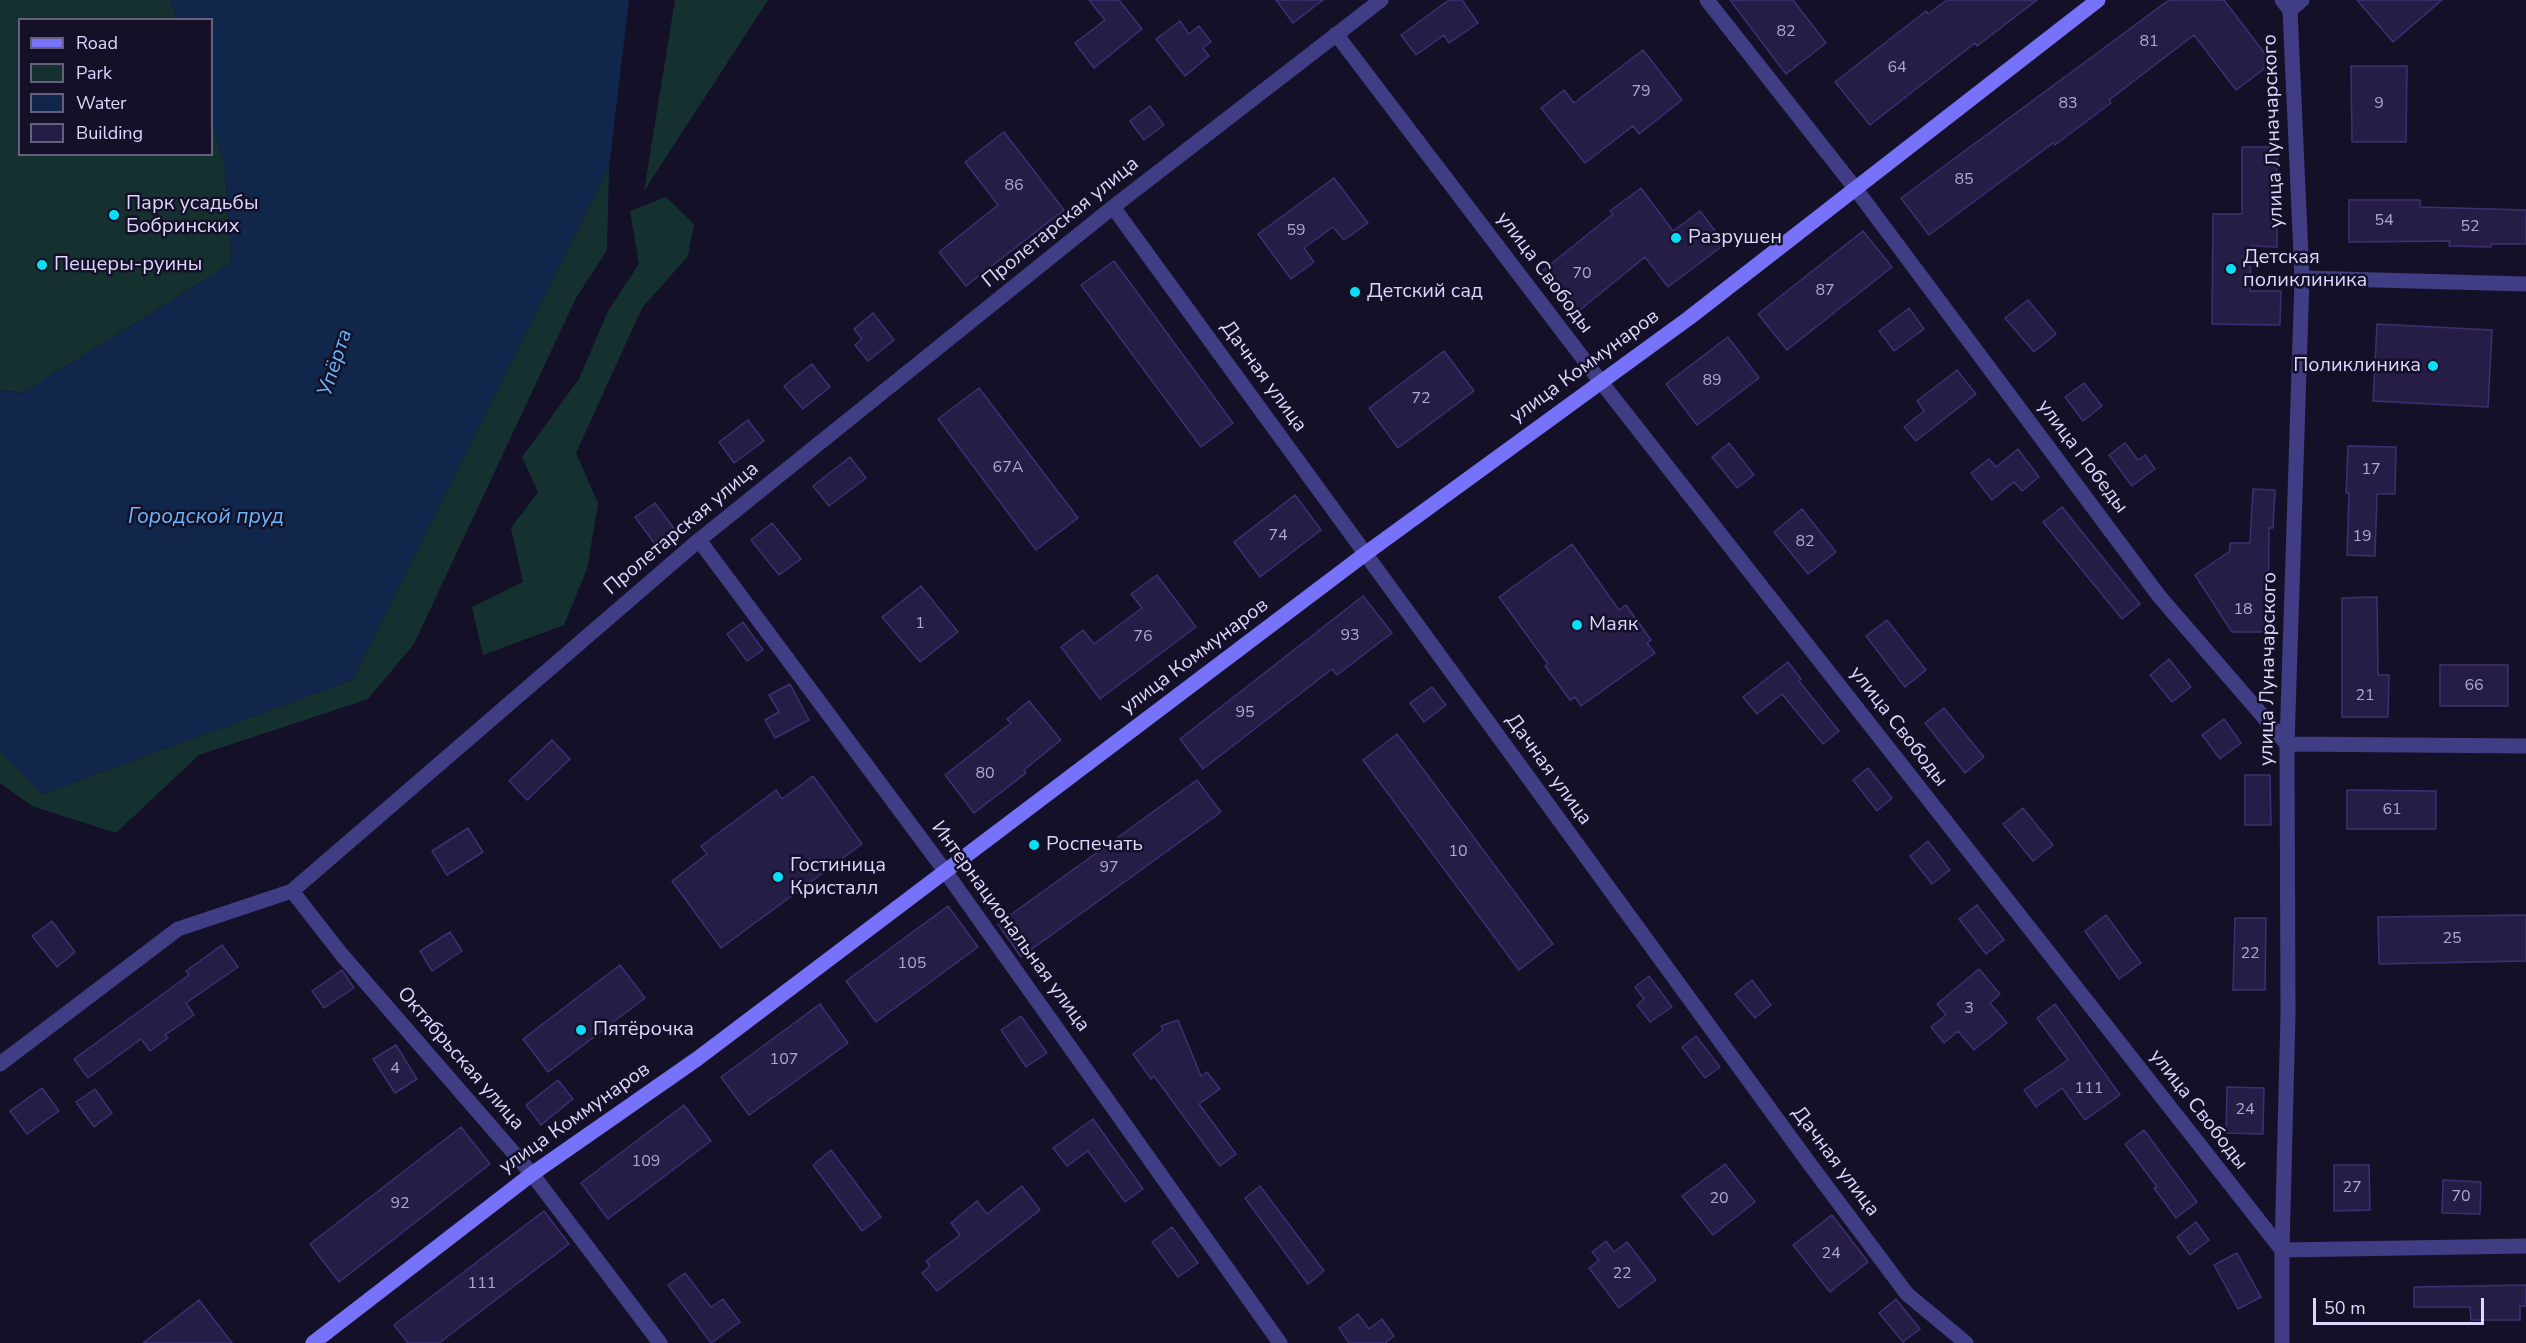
<!DOCTYPE html>
<meta charset="utf-8">
<style>
body{margin:0}
#map{position:relative;width:2526px;height:1343px;overflow:hidden;background:#141027;font-family:"Nunito Sans",sans-serif}
canvas{display:block}
.legend{position:absolute;left:18px;top:18px;width:195px;height:138px;box-sizing:border-box;background:#141027;border:2px solid #64607d;margin:0;padding:8px 10px;list-style:none;font-size:18px;color:#dcd7fe}
.legend li{display:flex;align-items:center;gap:12px;height:30px}
.legend b{width:30px;border:2px solid #64607d}
.scale{position:absolute;left:2313px;top:1298px;width:171px;height:27px;box-sizing:border-box;border:3px solid #dcd7fe;border-top:0;padding-left:8px;font-size:18px;line-height:21px;white-space:nowrap;color:#dcd7fe;-webkit-text-stroke:4px #141027;paint-order:stroke}
</style>
<div id="map">
<canvas width="2526" height="1343"></canvas>
<ul class="legend">
<li><b style="height:8px;background:#7672fa"></b>Road</li>
<li><b style="height:16px;background:#143130"></b>Park</li>
<li><b style="height:16px;background:#10264b"></b>Water</li>
<li><b style="height:16px;background:#261d47"></b>Building</li>
</ul>
<div class="scale">50 m</div>
</div>
<script>
const ctx = document.querySelector('canvas').getContext('2d');
ctx.lineJoin = 'round';
function fillPath(path, color) { ctx.fillStyle = color; ctx.fill(path, 'evenodd'); }
function strokePath(path, color, width, dash) { ctx.strokeStyle = color; ctx.lineWidth = width; ctx.lineCap = dash ? 'butt' : 'round'; ctx.setLineDash(dash || []); ctx.stroke(path); }
function label(font, color, halo, rows, align = 'center') {
  ctx.font = font + ' "Nunito Sans",sans-serif'; ctx.lineWidth = 5; ctx.setLineDash([]); ctx.textBaseline = 'middle'; ctx.strokeStyle = halo; ctx.fillStyle = color; for (const [text, x, y, turn = 0] of rows) {
    ctx.save(); ctx.translate(x, y); ctx.rotate((+turn || 0) * Math.PI / 180); ctx.textAlign = isNaN(turn) ? turn : align; if (halo) ctx.strokeText(text, 0, 0); ctx.fillText(text, 0, 0); ctx.restore();
  }
}
fillPath(new Path2D(`
 M0,0H170L177,19L20,20V154H212V122L225,168L232,263L23,393L0,390Z
 M675,0H768L644,191Z
 M609,167L607,250L576,298L414,644L368,699L199,755L116,833L32,806L0,783V751L42,794L352,680Z
 M666,197L694,224L688,256L642,308L576,453L598,503L587,569L564,625L483,655L472,607L523,582L511,528L538,492L522,457L579,379L608,311L639,264L630,211Z`), '#143130');
fillPath(new Path2D(`
 M170,0H629L609,167L352,680L42,794L0,751V390L23,393L232,263L225,168L212,122V20L177,19Z`), '#10264b');
const building = new Path2D(`
 M1089,0H1119L1142,29L1094,68L1075,43L1105,20Z
 M1276,0H1323L1293,23Z
 M1449,0H1462L1478,23L1449,43L1444,35L1416,55L1401,35Z
 M1730,0H1793L1826,43L1786,74Z
 M1947,0H2037L1977,46L1975,43L1870,125L1835,82L1926,11L1928,14Z
 M2169,0H2224L2272,63L2236,90L2194,35L2109,100L2111,103L2055,145L2053,143L1929,235L1901,198Z
 M2357,0H2442L2393,42Z
 M1180,21L1189,34L1199,26L1211,42L1203,48L1209,56L1185,76L1156,39Z
 M1643,50L1682,100L1639,134L1633,126L1585,163L1541,108L1564,90L1574,103Z
 M2351,66H2407L2406,142H2352Z
 M1150,106L1164,125L1144,140L1130,121Z
 M1004,132L1064,210L966,286L939,252L998,205L965,162Z
 M2242,147H2277V247L2251,246L2250,291H2281L2280,325L2212,324L2213,214H2242Z
 M1334,178L1368,223L1344,240L1333,227L1304,248L1314,262L1291,279L1258,234Z
 M1641,188L1673,231L1700,211L1725,244L1668,287L1645,257L1575,314L1541,272L1613,214L1610,211Z
 M2349,200H2420V207L2526,210V244H2491V247L2449,246L2450,241L2349,242Z
 M1863,231L1892,267L1787,350L1758,314Z
 M1114,261L1233,423L1201,447L1081,285Z
 M2028,300L2056,334L2034,352L2005,318Z
 M1909,308L1924,329L1894,351L1879,331Z
 M873,313L894,340L868,361L855,345L862,339L854,329Z
 M2377,324L2492,330L2488,407L2373,401Z
 M1728,337L1759,378L1697,425L1666,384Z
 M1444,351L1474,391L1398,448L1369,408Z
 M812,364L830,387L803,409L784,386Z
 M1957,370L1976,394L1916,441L1904,427L1924,411L1917,401Z
 M2084,383L2102,406L2083,421L2065,397Z
 M979,388L1078,518L1036,550L938,419Z
 M748,420L764,441L734,463L719,442Z
 M1729,443L1754,475L1737,488L1712,457Z
 M2125,443L2138,460L2145,455L2155,469L2132,486L2109,455Z
 M2348,446L2396,447L2395,494H2377L2375,556L2347,555L2349,493H2346Z
 M2018,449L2039,477L2022,491L2014,482L1992,500L1971,473L1989,459L1996,467Z
 M850,457L866,478L829,506L813,486Z
 M2253,489L2275,490L2273,528H2269L2268,632H2232L2195,575L2230,551V543H2250Z
 M1295,495L1321,530L1260,577L1234,542Z
 M655,503L678,534L658,548L635,517Z
 M2062,507L2140,604L2122,619L2043,522Z
 M1802,509L1836,552L1808,574L1774,532Z
 M772,523L801,559L779,575L751,540Z
 M1572,544L1619,610L1626,605L1651,640L1647,643L1655,653L1581,706L1575,697L1570,700L1545,666L1548,664L1499,597Z
 M1157,575L1196,627L1100,699L1061,647L1083,630L1094,644L1142,608L1131,594Z
 M921,586L958,632L920,662L882,617Z
 M1363,596L1392,633L1337,675L1332,669L1203,769L1180,739Z
 M2377,597L2378,675H2389L2388,717H2342V598Z
 M1887,620L1926,670L1905,687L1866,636Z
 M743,622L763,650L747,661L727,634Z
 M2169,659L2191,687L2172,702L2150,675Z
 M1788,662L1801,679L1799,681L1839,731L1823,744L1782,694L1757,714L1743,697Z
 M2440,665H2508V706H2440Z
 M790,684L809,720L775,738L765,720L779,712L769,695Z
 M1432,687L1446,705L1424,722L1410,703Z
 M1029,701L1061,740L1024,770L1026,773L974,813L945,775L1011,723L1007,719Z
 M1944,708L1984,757L1965,773L1925,723Z
 M2224,719L2241,743L2220,759L2202,735Z
 M1397,734L1553,944L1519,970L1363,760Z
 M552,740L570,759L527,800L509,781Z
 M1868,768L1892,798L1877,811L1853,780Z
 M2245,775H2270L2271,825H2245Z
 M813,776L862,844L721,948L672,881L707,854L701,846L776,790L782,799Z
 M1197,780L1221,812L1021,957L998,924Z
 M2347,790L2436,791V829H2347Z
 M2023,808L2053,845L2033,861L2003,824Z
 M468,828L483,852L447,875L432,851Z
 M1928,841L1950,870L1932,884L1910,856Z
 M1977,905L2004,940L1986,954L1959,919Z
 M948,906L978,947L876,1022L846,981Z
 M2106,915L2141,963L2119,979L2085,931Z
 M2526,915V961L2379,964L2378,917Z
 M2235,918H2266L2265,990H2233Z
 M52,921L75,952L57,967L32,936Z
 M450,932L462,951L432,971L420,951Z
 M222,945L238,967L186,1003L194,1015L165,1035L168,1038L150,1051L141,1039L88,1078L74,1059L189,975L186,971Z
 M620,965L645,998L548,1072L523,1039Z
 M1979,969L2000,994L1990,1003L2007,1023L1974,1050L1958,1031L1944,1043L1931,1027L1946,1015L1937,1004Z
 M342,970L354,988L324,1008L312,991Z
 M1649,976L1672,1007L1650,1022L1637,1005L1644,999L1635,987Z
 M1752,980L1771,1005L1755,1018L1735,994Z
 M820,1004L848,1043L749,1115L721,1077Z
 M2055,1004L2120,1095L2085,1120L2062,1088L2036,1107L2024,1090L2068,1060L2037,1018Z
 M1021,1016L1047,1053L1026,1067L1001,1030Z
 M1178,1020L1201,1076L1207,1072L1220,1089L1199,1104L1236,1154L1220,1166L1154,1076L1151,1079L1133,1054L1163,1030L1161,1026Z
 M1696,1036L1720,1067L1705,1078L1682,1047Z
 M396,1045L417,1079L395,1093L373,1059Z
 M558,1080L573,1099L541,1125L526,1105Z
 M2227,1087L2264,1088L2263,1134L2226,1133Z
 M42,1088L59,1111L27,1134L10,1111Z
 M95,1089L112,1113L94,1127L76,1102Z
 M684,1105L711,1141L608,1219L581,1183Z
 M1093,1119L1143,1189L1125,1202L1088,1151L1067,1166L1053,1148Z
 M461,1127L490,1164L339,1282L310,1244Z
 M2144,1130L2197,1202L2176,1218L2154,1188L2157,1187L2125,1144Z
 M831,1150L881,1217L862,1231L813,1165Z
 M1725,1164L1755,1202L1713,1235L1682,1196Z
 M2334,1165H2369L2370,1210L2334,1211Z
 M2443,1180L2481,1182L2480,1214L2442,1213Z
 M1022,1186L1040,1210L937,1291L922,1273L930,1266L926,1261L960,1235L951,1223L977,1201L987,1214Z
 M1260,1186L1324,1271L1308,1284L1245,1198Z
 M544,1211L569,1244L439,1343H408L394,1325Z
 M1832,1215L1868,1262L1830,1292L1793,1245Z
 M2196,1222L2209,1240L2190,1255L2177,1237Z
 M1172,1227L1198,1263L1178,1277L1152,1242Z
 M1606,1241L1614,1252L1627,1242L1656,1280L1619,1308L1589,1268L1599,1260L1592,1252Z
 M2237,1253L2261,1297L2238,1309L2214,1265Z
 M685,1273L711,1307L723,1299L740,1322L711,1343L668,1285Z
 M2526,1285V1306H2520V1320H2471L2470,1307H2414V1287Z
 M1896,1299L1920,1329L1903,1342L1879,1313Z
 M199,1300L232,1343H143Z
 M1358,1314L1369,1329L1382,1319L1394,1336L1385,1343H1349L1339,1328Z`);
fillPath(building, '#261d47');
strokePath(building, '#3d3072', 1.5);
strokePath(new Path2D(`
 M1707,0L1855,188L2159,596L2287,744L2526,746
 M2282,0L2290,10L2302,278L2287,744L2288,1014L2282,1250V1343
 M2290,10L2302,0
 M1336,34L1601,382L2282,1250L2526,1246
 M1113,207L1809,1163L1907,1294L1966,1343
 M2302,278L2526,284
 M699,540L945,871L1280,1343
 M292,891L342,955L532,1174L660,1343
 M0,1064L178,929L292,891L699,540L1113,207L1381,0`), '#403d84', 15);
strokePath(new Path2D(`
 M313,1343L532,1174L697,1059L1365,554L1689,318L2098,0`), '#7672fa', 15);
for (const [x, y, r, color] of [
 [114,215,6,"#0adef7"],
 [1676,238,6,"#0adef7"],
 [42,265,6,"#0adef7"],
 [2231,269,6,"#0adef7"],
 [1355,292,6,"#0adef7"],
 [2433,366,6,"#0adef7"],
 [1577,625,6,"#0adef7"],
 [1034,845,6,"#0adef7"],
 [778,877,6,"#0adef7"],
 [581,1030,6,"#0adef7"]
]) { const dot = new Path2D(); dot.arc(x, y, r, 0, 2 * Math.PI); ctx.fillStyle = color; ctx.fill(dot); strokePath(dot, '#141027', 2); }
label('16px', '#aea8d0', null, [
 ["82",1786,32],
 ["81",2149,42],
 ["64",1897,68],
 ["79",1641,92],
 ["83",2068,104],
 ["9",2379,104],
 ["85",1964,180],
 ["86",1014,186],
 ["54",2384,221],
 ["52",2470,227],
 ["59",1296,231],
 ["70",1582,274],
 ["87",1825,291],
 ["89",1712,381],
 ["72",1421,399],
 ["67А",1008,468],
 ["17",2371,470],
 ["74",1278,536],
 ["19",2362,537],
 ["82",1805,542],
 ["18",2243,610],
 ["1",920,624],
 ["93",1350,636],
 ["76",1143,637],
 ["66",2474,686],
 ["21",2365,696],
 ["95",1245,713],
 ["80",985,774],
 ["61",2392,810],
 ["10",1458,852],
 ["97",1109,868],
 ["25",2452,939],
 ["22",2250,954],
 ["105",912,964],
 ["3",1969,1009],
 ["107",784,1060],
 ["4",395,1069],
 ["111",2089,1089],
 ["24",2245,1110],
 ["109",646,1162],
 ["27",2352,1188],
 ["70",2461,1197],
 ["20",1719,1199],
 ["92",400,1204],
 ["24",1831,1254],
 ["22",1622,1274],
 ["111",482,1284]
]);
label('20px', '#dcd7fe', '#141027', [
 ["улица Луначарского",2274,131,-92],
 ["Пролетарская улица",1061,223,-39],
 ["улица Свободы",1544,273,53],
 ["улица Коммунаров",1585,367,-36],
 ["Дачная улица",1263,377,54],
 ["улица Победы",2082,457,53],
 ["Пролетарская улица",682,529,-40],
 ["улица Коммунаров",1195,657,-37],
 ["улица Луначарского",2269,669,-89],
 ["улица Свободы",1898,727,52],
 ["Дачная улица",1548,770,54],
 ["Интернациональная улица",1010,927,54],
 ["Октябрьская улица",460,1059,49],
 ["улица Свободы",2198,1110,52],
 ["улица Коммунаров",575,1119,-35],
 ["Дачная улица",1835,1162,53]
]);
label('20px', '#dcd7fe', '#141027', [
 ["Парк усадьбы",126,204],
 ["Бобринских",126,227],
 ["Разрушен",1688,238],
 ["Детская",2243,258],
 ["поликлиника",2243,281],
 ["Пещеры-руины",54,265],
 ["Детский сад",1367,292],
 ["Поликлиника",2421,366,"right"],
 ["Маяк",1589,625],
 ["Роспечать",1046,845],
 ["Гостиница",790,866],
 ["Кристалл",790,889],
 ["Пятёрочка",593,1030]
], 'left');
label('italic 21px', '#69b6fa', '#141027', [
 ["Упёрта",336,363,-72],
 ["Городской пруд",206,518]
]);
</script>
